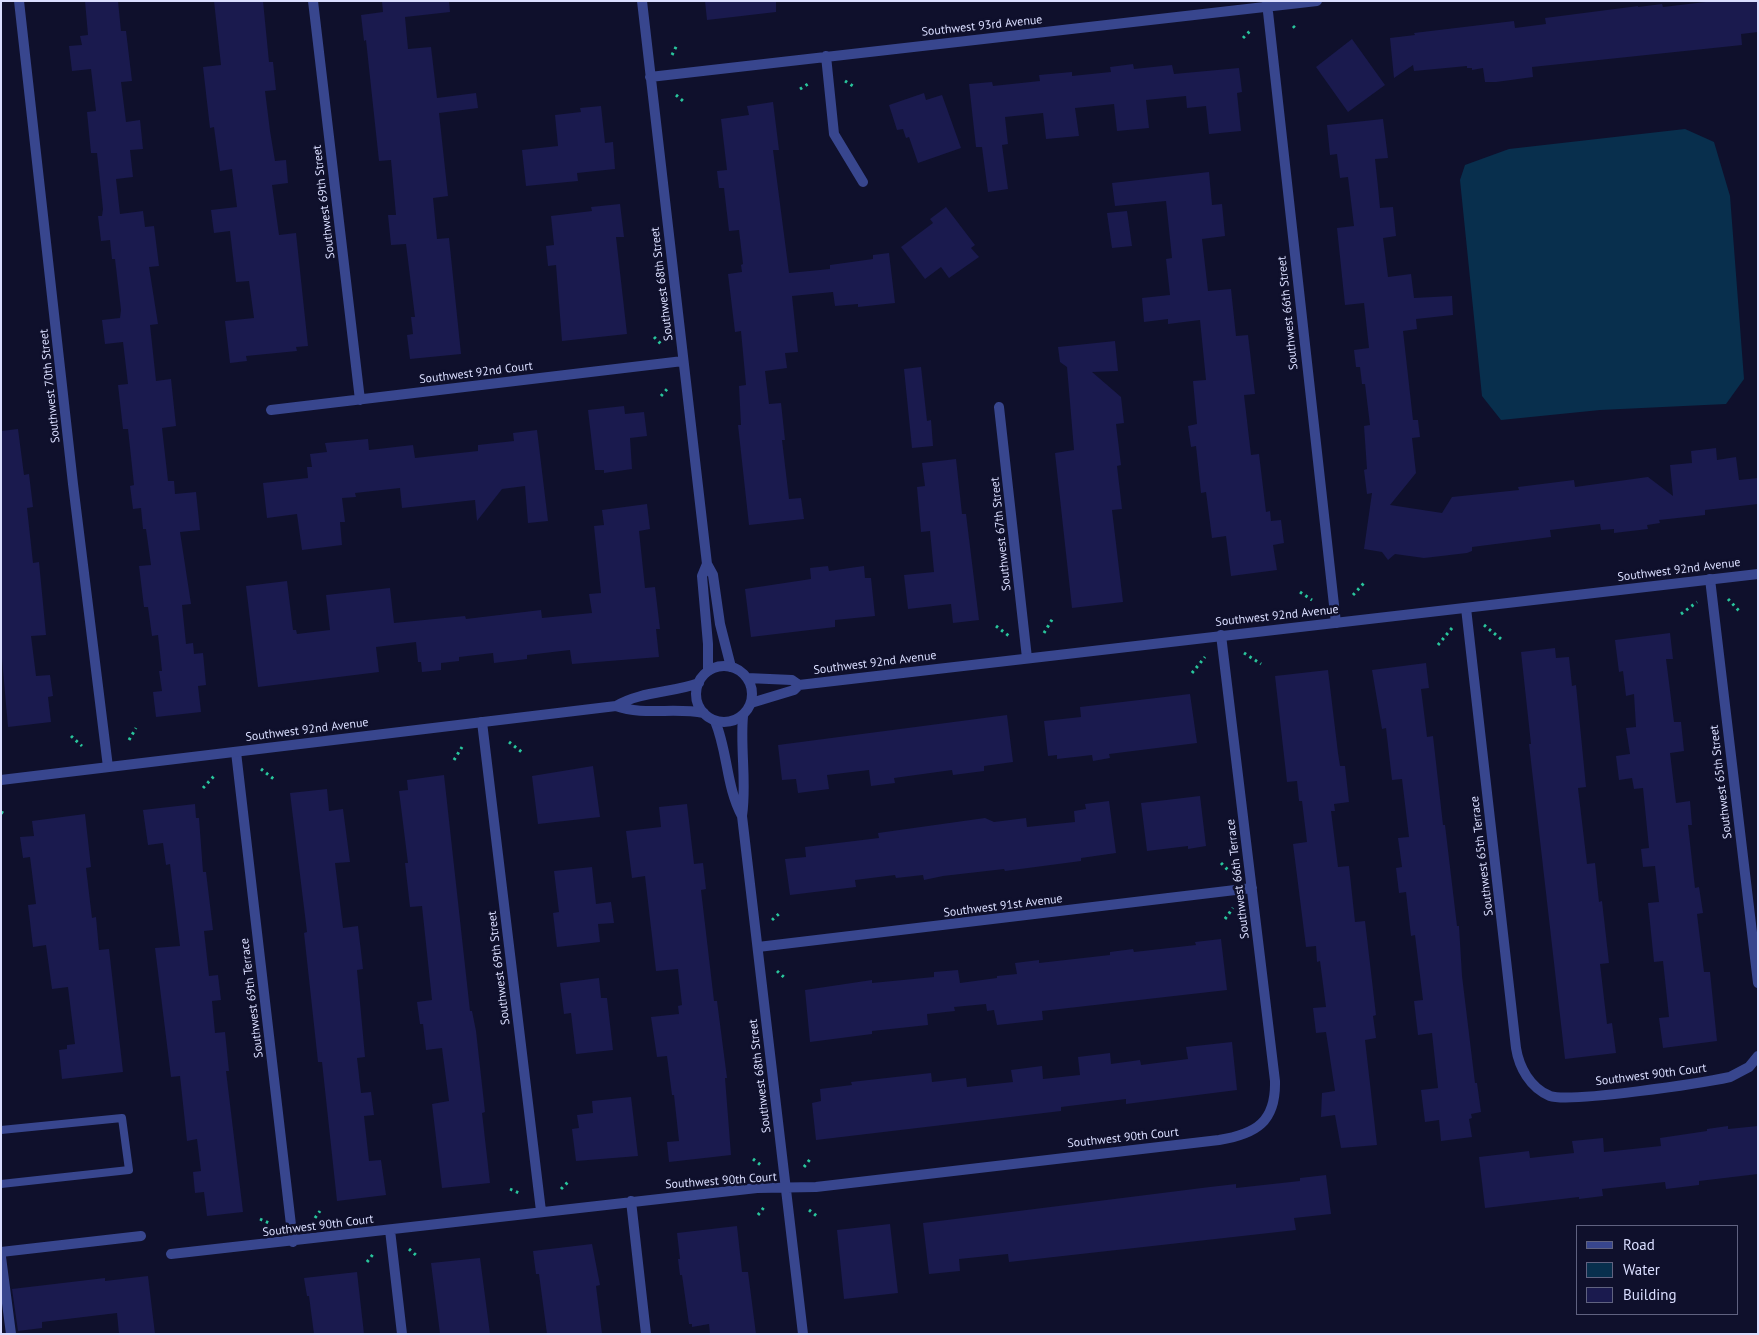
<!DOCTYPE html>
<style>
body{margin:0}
#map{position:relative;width:1759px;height:1335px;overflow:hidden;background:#0f102c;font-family:"PT Sans",sans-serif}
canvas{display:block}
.frame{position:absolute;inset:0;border:2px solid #dadeff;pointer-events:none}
.legend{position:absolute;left:1576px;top:1225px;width:162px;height:90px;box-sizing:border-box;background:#0f102c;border:1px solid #606280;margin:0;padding:6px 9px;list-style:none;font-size:15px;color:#dadeff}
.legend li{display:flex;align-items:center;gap:10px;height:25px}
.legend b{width:25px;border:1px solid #606280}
</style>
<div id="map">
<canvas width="1759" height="1335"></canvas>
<div class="frame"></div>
<ul class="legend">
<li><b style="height:6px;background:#38468e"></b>Road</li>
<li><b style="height:14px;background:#082f4d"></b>Water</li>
<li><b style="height:14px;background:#1a1a4e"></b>Building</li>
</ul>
</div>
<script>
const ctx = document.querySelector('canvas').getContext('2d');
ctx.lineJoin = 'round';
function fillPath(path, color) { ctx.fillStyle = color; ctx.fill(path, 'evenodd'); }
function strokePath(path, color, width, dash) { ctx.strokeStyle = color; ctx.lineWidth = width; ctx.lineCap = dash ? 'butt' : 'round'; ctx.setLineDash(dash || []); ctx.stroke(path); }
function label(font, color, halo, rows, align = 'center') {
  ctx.font = font + ' "PT Sans",sans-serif'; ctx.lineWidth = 5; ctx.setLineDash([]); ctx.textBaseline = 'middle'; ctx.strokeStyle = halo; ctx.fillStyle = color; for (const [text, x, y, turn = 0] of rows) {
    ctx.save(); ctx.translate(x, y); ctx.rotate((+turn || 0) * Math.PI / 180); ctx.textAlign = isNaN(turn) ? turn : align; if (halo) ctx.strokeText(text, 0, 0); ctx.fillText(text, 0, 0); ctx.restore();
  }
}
fillPath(new Path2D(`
 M1685,129L1714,142L1730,196L1744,379L1726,404L1600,410L1501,420L1482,396L1460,180L1465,165L1509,149Z`), '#082f4d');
fillPath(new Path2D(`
 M85,1H118L121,31H126L132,81L121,82L126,122L140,120L143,149L130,150L133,177L116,179L120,214L143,211L145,227L154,226L159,266L149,267L158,324L150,325L156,381L171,379L176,426L162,428L168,481H174L175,494L196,492L200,530L180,532L191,604L182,605L186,644L193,643L194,654L203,653L206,685L198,686L201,712L156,717L153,692L162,691L159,671H162L158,635L152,636L148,607H144L139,566L151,565L146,529H143L141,508L133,509L130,486L134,485L128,429H123L118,385L128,384L123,342L105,344L102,320L120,318L121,310L115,259H112L110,240L101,241L98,216H102L103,209L97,153H91L87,112L96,111L91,69L72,71L69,46L82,45L80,36L88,35Z
 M214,1H263L269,62H273L276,90L265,91L270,131L275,161L286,160L288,183L272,185L279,235L296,233L308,346L296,347L297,351L246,356L247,361L230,363L225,321L254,318L249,281L236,282L230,231L214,233L211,210L237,207L232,169L220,171L214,127L210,128L203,67L221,65Z
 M382,1H449L450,12L405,17L408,49L431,47L437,98L476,93L478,108L439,113L448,196L433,198L437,239L449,238L461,354L410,359L407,335L413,334L411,317H415L406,244L391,245L388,215H396L391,160L379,161L366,40L364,41L361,15L383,12Z
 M705,1H776V12L707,20Z
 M1714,1H1758V32L1741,34L1742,45L1532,67L1533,77L1496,82H1485L1483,68L1472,70V68H1467V66L1414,71L1413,65L1394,78L1390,38L1415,35L1414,33L1514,21L1515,28L1546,24L1545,18L1638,6V7L1662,4L1663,7Z
 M1352,39L1385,85L1348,112L1316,67Z
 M1133,64L1134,69L1172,65L1174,74L1239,68L1242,92L1237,93L1241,131L1209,134L1206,106L1187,108L1186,96L1146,100L1149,128L1117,131L1114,104L1075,108L1079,136L1046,139L1043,113L1005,117L1008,144L1002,145L1008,189L988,192L982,147H976L969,84L992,82L993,86L1040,81L1039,75L1072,72V76L1111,72L1110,67Z
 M924,93L926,100L942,95L961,148L918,163L909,137L906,138L903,129L897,130L889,105Z
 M773,102L779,150H773L789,273L830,269V265L873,259V255L889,253L895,303L858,307V304L835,306L833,292L792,296L798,352L785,353L787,368L765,371L769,404L781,403L785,440H782L789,499L801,498L804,519L749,525L738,425H741L739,386L746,385L741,331L735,332L728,274L742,272L741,265L743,264L739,230L729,231L724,188H719L717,171L727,170L721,119L749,115L747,106Z
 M601,106L605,143L613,142L615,169L577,173L578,181L526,186L522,150L558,146L555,115L581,112L580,108Z
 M1383,119L1388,158L1375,159L1378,187L1380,208L1393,207L1396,236L1383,238L1388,277L1411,274L1414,298L1452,296L1453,315L1416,319L1417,329L1403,331L1413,420H1418L1420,437L1412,438L1416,473L1390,505L1442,513L1452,497L1519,490L1518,487L1574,480L1575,487L1648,477L1673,496L1670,465L1692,463L1691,451L1716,448L1717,460L1736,457L1739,480L1758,478V504L1705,510V515L1659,520L1660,523L1647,525L1648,529L1614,533V529L1601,530L1600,524L1550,530L1551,537L1472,547V551L1467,553L1424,558L1395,554L1388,560L1382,552L1364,549L1372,493L1367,494L1364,470L1367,469L1364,426L1370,425L1365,384H1362L1360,367H1356L1354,350L1369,348L1364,303L1345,305L1337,228L1354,226L1348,177L1340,178L1337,154L1330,155L1327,125Z
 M1209,172L1212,205L1222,204L1225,236L1202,239L1208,291L1231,289L1236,336L1248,335L1255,394L1244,395L1251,455L1259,454L1266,512L1270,511L1271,521L1281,520L1284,543L1273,545L1277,570L1231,576L1226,536L1212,538L1206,492L1201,493L1196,446L1191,447L1188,426L1197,424L1193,381L1206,380L1200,320L1168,324V319L1144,322L1142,298L1170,295L1166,259L1172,258L1166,201L1115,206L1112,183Z
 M620,204L624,237H616L627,334L562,341L556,265L548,266L546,246L554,245L551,216L592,211L591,207Z
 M946,207L975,245L971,248L979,257L949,278L941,267L925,279L901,247L933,223L930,219Z
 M1127,211L1132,246L1112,248L1107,213Z
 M1115,341L1118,371L1092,372L1121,397L1124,423L1116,424L1121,465L1117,466L1122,509L1112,510L1123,602L1072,608L1055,453L1074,450L1067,367L1060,362L1058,347Z
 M921,367L927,421L931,420L933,446L912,448L904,369Z
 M624,406L625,414L644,412L647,436L630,438L632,469L604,473V470H595L588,410Z
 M18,429L24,475L29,474L33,507L27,508L33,563L39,562L46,635L31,636L36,676L50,675L53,696L48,697L51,722L8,727L1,647V431Z
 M537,430L548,521L528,523L525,486L502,489L477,521L475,500L402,508L400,488L355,493L356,497L342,498L345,522H340L342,545L302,550L297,514L267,518L263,483L308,478L307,467H312L310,454L327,452L325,443L368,439L369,450L413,445L415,458L478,451V445L514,441L513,433Z
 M956,459L962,514H966L979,620L953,623L951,604L908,609L904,575L934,572L930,531L921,532L917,487L925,486L922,463Z
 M647,504L650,529L639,531L645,588L655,587L660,629H656L659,657L572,664L570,650L527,655V659L494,663L493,653L459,657V661L441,663V670L422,672L421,662H418L416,642L376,647L379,672L258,687L246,586L287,581L293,630H296L297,634L330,630L326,595L390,588L394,623L465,616L466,619L541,610L542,618L592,613L589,594L601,593L594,526L604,525L602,510Z
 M828,566L829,571L864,566L865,578H871L875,616L835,620V627L751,637L745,589L811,579L810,568Z
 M1670,633L1673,659H1666L1674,722H1681L1684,751L1670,753L1676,803L1690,801L1692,825H1688L1695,888L1699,887L1703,913L1697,914L1704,972H1710L1717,1041L1663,1048L1659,1018L1669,1017L1663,961L1654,962L1648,903L1659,902L1655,866L1643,867L1641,849L1649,848L1643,788L1634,789L1632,778L1619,780L1616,756L1630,754L1626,728L1636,727L1634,694L1626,696L1623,671L1619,672L1615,640Z
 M1555,648L1556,658L1569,657L1572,686L1576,685L1586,787L1578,788L1587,864L1595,863L1599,902L1602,901L1609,963L1600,964L1607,1024L1612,1023L1616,1053L1565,1059L1529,744H1531L1521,652Z
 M1426,663L1429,688L1421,689L1427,737L1433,736L1443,825H1445L1457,926H1459L1462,976L1475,1083H1477L1481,1112L1471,1114L1472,1118L1469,1119L1472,1137L1441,1141L1439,1120L1425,1122L1421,1090L1438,1088L1432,1033L1418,1035L1414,1001L1423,1000L1415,935L1411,936L1406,892L1399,893L1396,868L1402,867L1398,838L1409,837L1402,779L1392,780L1386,728L1382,729L1372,670Z
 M1328,670L1338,753L1340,766H1345L1349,802L1334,804L1335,811H1331L1338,867L1349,866L1355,922L1365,921L1376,1015L1373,1016L1376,1038L1365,1040L1377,1145L1341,1148L1335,1115L1321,1117L1322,1093L1335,1091L1326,1032L1316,1033L1313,1008L1326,1007L1320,961L1317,962L1316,946L1306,947L1293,844L1307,842L1302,801H1299L1297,781L1287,782L1275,676Z
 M1190,694L1197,743L1109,754L1110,758L1093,761L1092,755L1057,759V755L1048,756L1044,721L1081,717L1080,707Z
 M1007,715L1013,762L984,766V771L953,775L952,770L894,778L895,783L871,786L869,770L827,775L829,789L798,793L796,779L782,780L778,745Z
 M593,766L600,817L538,824L532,776Z
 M444,775L470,1011H472L476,1031L485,1112L482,1113L490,1183L442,1188L432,1104L449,1101L442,1048L426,1050L423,1024H420L417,1002L432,1000L422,906L410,907L405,863H408L399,791L408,790L407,780Z
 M327,789L329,811L343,809L350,862L335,863L343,928L358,926L363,969L357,970L365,1057L357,1058L361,1093L371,1092L374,1115L364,1116L369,1161L381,1160L386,1195L337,1201L322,1062H318L315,1034L304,933L307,932L290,793Z
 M1200,796L1206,846L1188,849V846L1147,851L1141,803Z
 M1109,801L1116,853L1081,858V861L1005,871L1004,869L943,876L924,880L923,875L896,878L895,875L855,880L856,887L790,895L785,859L806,857L805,847L879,838L878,833L985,818L994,822L1026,818L1027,827L1075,822L1074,811L1086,809L1085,804Z
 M195,804L196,818H199L203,872H206L213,930L204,931L209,976L218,975L221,1000L212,1001L215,1033L225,1032L229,1071H226L243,1212L207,1216L204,1192L195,1193L193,1172L201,1171L197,1139L187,1141L180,1076L171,1077L155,948L180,946L170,864L166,865L163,843L148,845L143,810Z
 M687,804L694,864L703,863L706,889L701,890L714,1001H717L727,1078H725L731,1155L669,1162L667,1142L679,1141L674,1095H672L667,1056L657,1057L651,1017L679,1014L678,1006L682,1005L678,969L656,971L645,876L632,878L626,831L661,827L659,807Z
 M85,814L91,867L86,868L92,918L96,917L99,950L109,949L123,1072L62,1079L59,1050L67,1049V1045L75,1044L68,987L52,989L46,945L33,947L28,905L36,904L30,857L23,858L20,837L34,836L32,821Z
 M592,867L596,904L611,902L614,923L598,924L600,942L557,947L553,913L559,912L554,871Z
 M1221,939L1227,990L1042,1011L1043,1020L997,1025L994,1010L987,1011L986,1004L954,1007L955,1011L927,1014L928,1025L872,1031V1034L810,1042L805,990L872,980V983L934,977V972L958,970L960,983L997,978V976L1017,974L1015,963L1039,960V963L1110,955V952L1133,949L1134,952L1196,945L1195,942Z
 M599,978L601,998H607L613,1050L576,1054L571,1013L564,1014L560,983Z
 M1232,1042L1237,1090L1126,1104V1099L1061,1107V1111L816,1140L812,1103L821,1101L820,1089L852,1085L851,1082L931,1073L932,1082L966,1078L967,1087L1013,1082L1011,1070L1042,1066L1043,1079L1080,1075L1078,1057L1110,1053L1111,1064L1140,1060L1141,1065L1188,1059L1186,1047Z
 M631,1097L638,1156L576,1161L572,1129L579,1128L577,1115L593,1113L592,1101Z
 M1728,1126V1129L1758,1126V1174L1699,1181V1185L1666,1189L1665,1182L1602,1189L1603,1196L1579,1199V1197L1485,1208L1479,1157L1529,1151L1530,1158L1574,1153L1572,1141L1603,1138L1604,1152L1661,1146L1660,1138L1707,1131V1129Z
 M1326,1175L1331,1214L1294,1218L1296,1230L1009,1262L1008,1254L959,1259L960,1271L929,1274L923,1223L1210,1187L1236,1184V1188L1300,1181V1178Z
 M890,1224L898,1293L844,1299L837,1230Z
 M737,1226L742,1272H748L756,1334H710L709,1324L692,1327V1324H689L682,1275H680L678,1259H680L677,1233Z
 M592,1244L600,1285L596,1286L602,1334H547L539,1274H536L533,1251Z
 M480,1258L490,1334H440L431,1263Z
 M357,1272L364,1334H314L309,1296H307L304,1278Z
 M148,1276L155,1334H119L117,1313L42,1322V1328L18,1331L12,1289L105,1278V1281Z`), '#1a1a4e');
strokePath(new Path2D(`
 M1293,26L1297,30
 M1243,38L1251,30
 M672,55L677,45
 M845,81L853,86
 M800,89L808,84
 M676,95L683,101
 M654,337L662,345
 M661,396L668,388
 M1300,592L1312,600
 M1353,595L1364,583
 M1728,599L1741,613
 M1681,614L1697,602
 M1484,625L1501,639
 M996,626L1009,636
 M1044,633L1053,618
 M1438,645L1452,628
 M1244,653L1261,664
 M1192,673L1205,657
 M71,736L82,746
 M129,740L136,728
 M509,742L523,753
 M454,760L462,747
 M261,769L275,780
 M203,788L215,775
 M1,812L5,814
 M1221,863L1229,871
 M1225,919L1233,908
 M772,920L781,912
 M777,971L786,979
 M753,1159L762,1166
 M804,1167L811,1158
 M510,1189L519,1193
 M561,1189L569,1181
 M809,1210L818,1217
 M758,1215L765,1206
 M315,1218L320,1211
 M260,1219L271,1224
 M409,1249L417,1256
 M367,1262L374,1253`), '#29c59c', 3, [2.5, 4]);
strokePath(new Path2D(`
 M1,1130L122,1118L129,1170L1,1184`), '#38468e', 8);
strokePath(new Path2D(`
 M19,1L73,484L108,767
 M313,1L360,400
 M642,1L707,564L713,575L720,624L731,667
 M1267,3L1336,623
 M826,56L834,134L863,182
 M650,77L1317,1
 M999,407L1027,658
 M271,410L683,361
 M707,564L702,576L708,644V671
 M1710,579L1758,983
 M1466,608L1516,1048C1519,1067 1530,1088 1550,1096C1570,1103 1703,1083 1730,1077L1749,1067L1758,1056
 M743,716C740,749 747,783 742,816L803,1334
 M715,721C728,752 726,787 742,816
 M482,722L541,1211
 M236,752L293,1242
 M758,947L1252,888
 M631,1201L646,1334
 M390,1230L402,1334
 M1,1252L141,1236
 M171,1254L757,1188L816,1187L1219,1140C1256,1134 1276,1122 1275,1081L1221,635
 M1,1257L11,1334`), '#38468e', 10);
strokePath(new Path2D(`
 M696 694a28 28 0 1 1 56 0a28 28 0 1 1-56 0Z
 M747,678L792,680L799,685L1758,574
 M751,703L794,690L799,685
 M616,706C644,716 674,707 704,713
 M1,780L616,706C641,691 672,693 699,683`), '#38468e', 10);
label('12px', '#dadeff', '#0f102c', [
 ["Southwest 93rd Avenue",982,26,-6],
 ["Southwest 69th Street",324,202,-97],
 ["Southwest 68th Street",662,284,-97],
 ["Southwest 66th Street",1288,313,-96],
 ["Southwest 92nd Court",476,373,-7],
 ["Southwest 70th Street",50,386,-96],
 ["Southwest 67th Street",1001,534,-96],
 ["Southwest 92nd Avenue",1679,570,-7],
 ["Southwest 92nd Avenue",1277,616,-6],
 ["Southwest 92nd Avenue",875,663,-7],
 ["Southwest 92nd Avenue",307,730,-7],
 ["Southwest 65th Street",1721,782,-97],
 ["Southwest 65th Terrace",1482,856,-97],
 ["Southwest 66th Terrace",1238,879,-97],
 ["Southwest 91st Avenue",1003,906,-7],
 ["Southwest 69th Street",499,968,-97],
 ["Southwest 69th Terrace",252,998,-97],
 ["Southwest 90th Court",1651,1075,-7],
 ["Southwest 68th Street",760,1076,-97],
 ["Southwest 90th Court",1123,1138,-6],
 ["Southwest 90th Court",721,1181,-4],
 ["Southwest 90th Court",318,1226,-7]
]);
</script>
